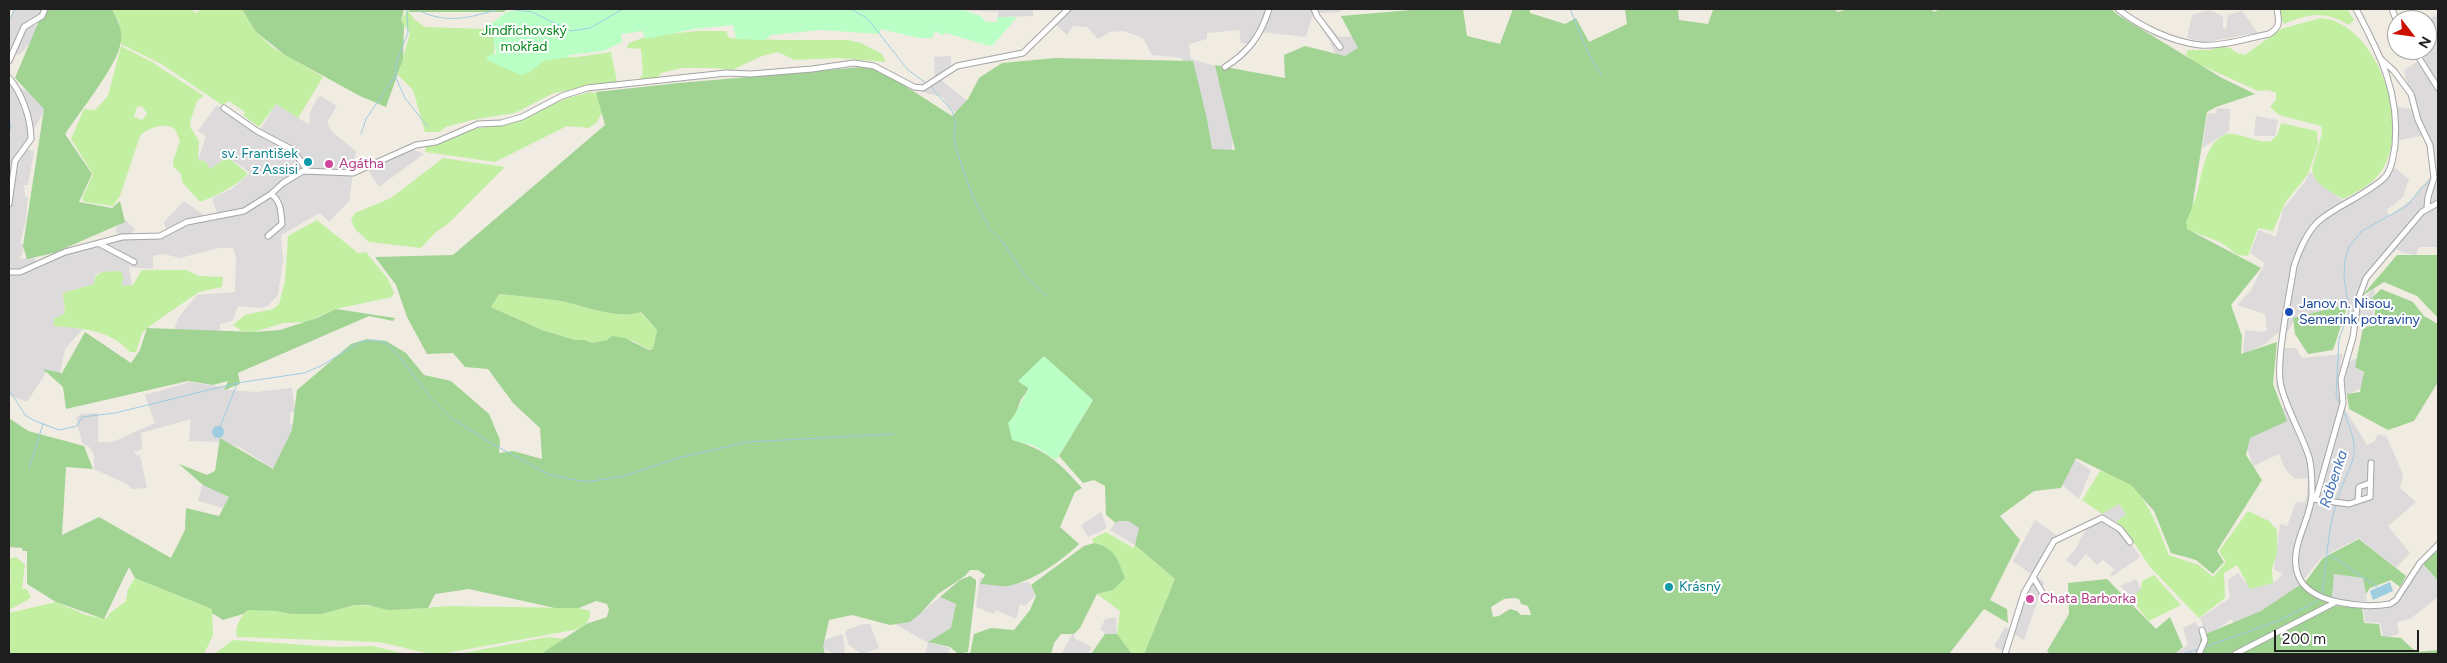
<!DOCTYPE html>
<meta charset="utf-8">
<style>
body{margin:0}
#map{position:relative;width:2447px;height:663px;overflow:hidden;background:#f0ece2;font-family:Figtree,sans-serif}
canvas{display:block}
.frame{position:absolute;inset:0;border:10px solid #1e1e1e;pointer-events:none}
.north{position:absolute;left:2387px;top:10px;width:50px;height:50px;box-sizing:border-box;background:#fff;border:1px solid #a5a5a5;border-radius:50%;rotate:120deg;font-size:14px;font-weight:700;line-height:20px;text-align:center;color:#1e1e1e}
.north::after{content:'';display:block;margin:auto;width:18px;height:22px;background:#cb0f00;clip-path:polygon(50% 0,100% 100%,50% 72%,0 100%)}
.scale{position:absolute;left:2274px;top:630px;width:145px;height:22px;box-sizing:border-box;border:2px solid #1e1e1e;border-top:0;padding-left:6px;font-size:15px;line-height:18px;white-space:nowrap;color:#1e1e1e;-webkit-text-stroke:4px #fff;paint-order:stroke}
</style>
<div id="map">
<canvas width="2447" height="663"></canvas>
<div class="frame"></div>
<div class="north">N</div>
<div class="scale">200 m</div>
</div>
<script>
const ctx = document.querySelector('canvas').getContext('2d');
ctx.lineJoin = 'round';
function fillPath(path, color) { ctx.fillStyle = color; ctx.fill(path, 'evenodd'); }
function strokePath(path, color, width, dash) { ctx.strokeStyle = color; ctx.lineWidth = width; ctx.lineCap = dash ? 'butt' : 'round'; ctx.setLineDash(dash || []); ctx.stroke(path); }
function label(font, color, halo, rows, align = 'center') {
  ctx.font = font + ' Figtree,sans-serif'; ctx.lineWidth = 4; ctx.setLineDash([]); ctx.textBaseline = 'middle'; ctx.strokeStyle = halo; ctx.fillStyle = color; for (const [text, x, y, turn = 0] of rows) {
    ctx.save(); ctx.translate(x, y); ctx.rotate((+turn || 0) * Math.PI / 180); ctx.textAlign = isNaN(turn) ? turn : align; if (halo) ctx.strokeText(text, 0, 0); ctx.fillText(text, 0, 0); ctx.restore();
  }
}
fillPath(new Path2D(`
 M14,9H43L41,14L30,25L45,26L20,54L11,55L9,74L17,86L51,104L44,111L32,133L28,135L27,149L34,151L28,185H24L25,197H28L26,220L20,243L24,245L23,252L19,259L34,257L37,263L97,243L118,235L115,229L124,219L135,229L128,238L152,239L168,235L164,222L184,201L208,218L218,216L212,198L232,189L250,173L228,157L209,170L205,161L198,160L206,136L198,131L217,105L258,133L276,104L308,124L310,121L309,117L312,108L318,97L321,96L337,106L327,122L331,131L356,151L349,201L329,222L320,213L281,235L283,261L278,295L269,305L262,308L238,306L232,321L220,324V337L174,331L178,318L197,295L235,292L236,258L233,248H219L180,258L164,254L153,256V269L129,267L132,285L128,286L122,287L118,271L97,273L94,278V284L63,293L65,313L54,319L57,326L83,329L65,349L60,373L47,371L27,402L9,395V20Z
 M1033,9V16L998,17V12L960,10Z
 M1063,9H1346L1341,10V12L1318,13L1339,37L1361,36L1359,57L1340,65L1329,40L1313,14L1306,37L1261,32L1256,30L1249,43H1241L1239,30L1207,33V39L1189,44L1191,59L1222,68L1233,108L1232,152H1204L1200,116L1182,58L1152,55L1143,38L1124,31L1110,32L1098,39L1087,27L1073,26L1067,35L1052,21Z
 M2209,10L2223,16V28L2226,29L2228,15L2242,11L2258,33L2204,42L2187,38L2192,15Z
 M2438,14V247H2419L2416,255L2404,253L2397,249L2365,280L2361,297L2366,296L2374,288L2376,302L2368,333L2364,327L2367,315L2350,325L2352,305L2350,304L2296,317L2286,335L2284,348H2296L2302,358L2343,354L2340,366H2343L2356,358L2368,385L2344,396L2343,406L2367,445L2374,442L2378,434L2384,436L2386,435L2402,472L2403,477L2400,488L2416,502L2388,526L2410,553L2396,568L2359,538L2322,557L2296,589L2236,631L2232,619L2207,636L2200,618L2230,598L2228,580L2238,573L2251,589L2275,582L2283,574L2274,569L2280,524L2287,526L2296,502L2305,503L2307,494L2308,478L2295,479L2286,470L2279,454L2253,466L2244,439L2263,404L2286,408L2276,386L2280,331L2265,344L2243,354L2245,330L2263,332L2267,330L2265,314L2237,305L2251,290L2265,263L2250,253L2259,230L2276,237L2283,209L2305,182L2310,172L2343,201L2384,175L2389,165L2395,168L2409,179L2403,197L2387,210L2389,216L2411,200L2431,176L2429,145L2424,135L2399,140L2398,107L2413,109L2404,70L2424,58L2419,50H2427V21Z
 M951,56V65L935,77L934,57Z
 M941,80L972,104L962,116L948,107L943,97L925,93L922,89Z
 M2217,108L2230,109L2229,131L2202,148L2208,113L2216,114Z
 M2256,116L2278,120L2275,136H2254Z
 M410,148L424,154L379,187L368,170Z
 M190,382L228,388L229,390L256,392L292,388L295,411L290,413V424L300,425L277,471L239,447L221,442L189,441L191,419L141,433L142,449L134,452L136,455H140L147,488L132,489L127,484L94,469V454L89,447L82,443L76,418L81,414L98,413V442H113L155,423L145,395Z
 M2074,459L2091,470L2079,499L2062,485Z
 M203,482L229,498L224,508L198,501Z
 M2119,504L2126,514L2117,522L2108,519L2101,513Z
 M1127,507L1139,528L1135,545L1110,530Z
 M1101,512L1107,528L1088,537L1081,525Z
 M2035,520L2057,536L2035,576L2044,582L2024,640L2014,634L2008,652H2004L1994,646L2005,627L2011,630L2032,575L2013,561Z
 M2098,520H2105L2126,536L2140,557L2111,577L2110,574L2115,570L2103,560L2097,565L2086,554L2075,567L2066,560L2076,548L2089,524Z
 M2423,564L2437,581L2438,597L2410,619L2397,622L2399,634L2384,638L2380,623L2365,622L2363,608L2392,606L2398,602Z
 M2333,574L2363,578L2367,601L2346,602L2331,598Z
 M980,577L1004,585L1028,582L1036,595L1024,606L1020,604L1016,619L996,610L994,614L976,607Z
 M2136,579L2142,591L2131,596L2120,586Z
 M940,597L956,604L951,629L930,643L950,648L948,654H925L928,643L895,624L911,621Z
 M1116,617L1117,635L1105,637L1104,632L1100,630L1105,619Z
 M2196,622L2203,638L2198,654H2175L2188,645L2183,628Z
 M863,624H870L879,648L862,654L849,645L845,634L847,630Z
 M1073,633L1075,639L1092,647L1088,654H1061Z
 M843,634L845,654H832L831,652L816,647L821,641Z`), '#dcdada');
fillPath(new Path2D(`
 M112,9H189L197,13L200,9H242L256,32L272,47L323,77L298,118L276,104L259,127L243,115L245,112L229,101L222,105L163,65L121,44L119,22Z
 M2278,9H2347L2354,20L2349,25C2324,10 2308,14 2284,24Z
 M407,10L415,20L425,27L489,29L494,33V58L539,62L551,58L578,57L611,52L617,82L554,93L515,113L472,120L446,127L440,132H425L413,90L398,75L410,33L401,21Z
 M2321,18C2378,23 2414,129 2380,173C2371,185 2357,192 2343,199C2332,192 2313,184 2312,169L2322,133L2321,126L2279,115L2270,107L2276,100V93L2268,90L2258,91L2194,62L2186,55L2188,50H2211L2220,46L2230,48L2237,53L2245,55L2281,29Z
 M697,31H726L729,38L781,40H848L861,43L882,54L886,62L838,58L795,60L778,52L762,56L732,70L715,68H682L661,73L655,80L638,81L643,74L641,49L627,48L629,43L648,36Z
 M121,46L152,62L204,96L197,101L191,119L190,127L199,141L198,160L205,161L210,169L228,157L248,174C234,187 218,195 200,202L182,182L181,174L173,166V161L180,141L175,129C166,122 148,127 140,136L120,196L113,206L85,202L82,199L93,174L71,139L84,109L95,110L108,96ZM142,106L147,114L142,120L134,117L137,107Z
 M590,92L599,94L603,111L597,122L589,128L567,126L495,162L425,152L426,146L461,131L498,125L530,115L565,99Z
 M2281,123L2317,131L2318,145L2308,174L2285,203L2273,231L2258,228L2248,256L2238,255L2220,242L2186,229C2184,219 2193,206 2196,196C2202,178 2203,148 2222,136C2235,128 2256,145 2271,141L2278,134Z
 M443,158L505,167L449,223L436,232L421,248L369,242L355,229L351,220L355,213L391,198Z
 M317,220L358,253L366,252L388,279L394,293L392,297L336,309L306,322L284,323L254,332L242,331L233,325L245,315L273,309L279,304L285,281L288,236Z
 M142,270H186L199,276L223,277L222,287L199,292L154,323L142,333L136,352H130C109,329 83,329 54,326V319L65,313L63,293L94,284C94,269 109,272 121,271L124,279L122,281V286L133,285Z
 M499,294C520,296 540,298 561,301C585,306 617,320 640,312L657,330L653,349C645,350 641,344 634,341C622,337 604,341 592,343L585,340H575L542,330L491,307Z
 M2100,471C2108,473 2119,475 2126,480C2149,500 2158,528 2169,555L2199,565L2213,577L2226,562L2219,551L2248,511L2269,521L2277,530V553L2272,569L2273,583L2250,589L2237,565L2224,573L2225,598L2199,618L2150,567L2127,532L2116,522L2126,514L2119,504L2102,514L2082,500Z
 M1106,532L1133,548L1135,545L1175,579L1144,654H1132L1117,634L1120,611L1097,594L1113,590L1100,544L1094,543L1092,539Z
 M16,557L25,565L22,589H27L31,598L11,609L9,608V582H11L9,559Z
 M2154,575L2181,605L2149,621L2135,604L2133,597L2141,589L2142,581Z
 M135,578L212,609L213,635L204,654H9V613L56,602L86,615L106,619L110,613L126,601L128,589Z
 M354,605L412,609L448,606L579,608L590,611C591,622 584,627 574,630L441,654C419,654 399,645 377,642L237,637C234,627 241,616 248,609L276,611L291,614H322Z
 M548,637L565,639L541,654H458Z
 M233,640L335,647L372,646L406,654H214Z`), '#c3efa3');
fillPath(new Path2D(`
 M44,9H112C118,21 124,32 120,46C115,68 79,113 65,134L92,174L79,202L112,208L120,201L125,222L54,253L27,259L23,246L44,109L15,78Z
 M242,9H404L401,21L404,25L403,59L386,107L360,96L285,55L256,32Z
 M408,9H507L504,12H409Z
 M1423,9H1463L1467,36L1500,44L1513,9H1530V13L1565,24L1576,18L1589,42L1627,24L1625,9H1678L1679,20L1708,24L1713,10L1719,9H1836L1837,12L1849,9H1931L1934,12L1940,9H2111L2118,15L2222,78L2255,94L2216,107L2207,112L2192,208L2186,222L2187,229L2261,268L2231,305L2242,336L2241,354L2277,342L2273,384L2287,421L2250,438L2246,455L2262,480L2217,551L2224,562L2213,574L2196,560L2171,553L2154,511L2131,485L2076,458L2061,488L2034,491L2000,516L2020,540L1990,600L2007,609L2008,623L1984,609L1949,654H1144L1175,579L1135,545L1139,528L1129,521H1118L1116,523L1106,515L1105,486L1094,480L1083,483L1059,456L1093,400L1018,381L1029,388C1026,394 1022,397 1020,402C1015,415 1014,427 1013,440C1046,450 1059,462 1082,488L1075,492L1060,527L1079,544C1060,562 1035,580 1008,586C1000,587 989,584 980,584L985,575L978,570H970L965,576L938,594L921,613L910,622L890,625L852,615L829,620L823,647L825,654H541L586,624L607,617L609,609L607,604L596,601L579,608H555L469,589L435,594L428,608L388,610L368,605H354L322,614H291L276,611L248,610L243,614L223,620L212,613V609L135,578L129,567L104,619L56,602L27,584V551H23L22,548L9,547V418L28,431L84,446L93,469L66,467L62,535L99,517L171,558L185,530L186,508L219,516L229,497L203,485L179,464L207,475L215,471L220,438L273,469L292,430L297,390L351,344L367,339L386,341L406,353L424,375L451,381L489,414L500,440L499,453L513,451L542,459L540,428L513,403L488,369L465,367L453,353L427,354L407,317L396,285L375,257L453,255L605,125L596,92L679,83L874,66L952,116L968,99L979,78L1002,63L1055,58L1193,61L1207,119L1212,149L1235,150L1215,65L1285,78L1284,55L1305,46L1345,56L1358,48L1341,16ZM499,294C520,296 541,298 561,301C585,306 617,320 641,312L657,330L653,349L649,350L625,338L612,336L607,340L592,343L585,340H575L542,330L491,307ZM1513,598L1519,599L1521,604L1528,606L1531,615H1521L1517,611L1510,609L1499,616L1493,617L1491,607L1504,599Z
 M2397,255H2438V318L2417,296L2384,282L2362,296Z
 M2381,289L2413,302L2424,316L2438,324V382L2414,421L2388,430L2349,409L2347,394L2360,392L2364,372L2355,367L2363,328L2372,326L2376,307L2368,302Z
 M2348,304L2333,350L2308,354L2295,334L2293,318Z
 M336,309L395,318L393,321L369,316L238,373L240,384L224,390L228,381L213,385L188,381L66,409L63,387L43,369L62,373L85,332L131,363L140,350L147,328L254,332L280,330L317,318Z
 M2359,539L2406,576L2400,587L2391,580L2370,588L2366,594L2363,578L2334,574L2331,606L2362,607L2364,623L2379,624L2381,636L2401,638L2416,652L2438,650V654H2199L2201,636L2261,611L2306,581L2323,558Z
 M1094,543C1114,547 1118,560 1125,578L1113,590L1097,594L1080,628L1074,634H1061L1054,643L1051,654H970L974,634L991,628L1014,630L1030,610L1036,596L1031,585L1084,546Z
 M2438,551V581L2423,564L2429,556Z
 M970,576L976,580V585L968,652L958,654L950,647L928,642L951,628L956,604L940,597L960,580Z
 M2107,579L2156,629L2170,617L2183,647L2175,654H2050L2047,651L2069,614L2068,583Z
 M1105,634H1117L1132,654H1091Z`), '#a1d393');
fillPath(new Path2D(`
 M529,9H961L981,16L986,22H997L998,17H1017L992,46C975,43 961,36 944,33L943,36L935,31L932,38H919L881,29L878,34L821,30L771,35L765,40L736,39L733,25L694,29L646,39L642,31L621,34L622,42L603,51L569,55V57L543,61L530,72L521,75L487,60V56L496,54L493,34L488,26L507,12Z
 M1044,356L1093,400L1056,460L1035,446L1012,440L1008,423C1013,419 1026,395 1028,388L1018,381Z`), '#baffc5');
fillPath(new Path2D(`
 M212 432a6 6 0 1 1 12 0a6 6 0 1 1-12 0Z
 M2390,582L2393,591L2373,600L2370,591Z`), '#9ecde2');
strokePath(new Path2D(`
 M407,9L408,33L397,60L395,76L405,98L428,127
 M415,9C448,25 467,18 500,9
 M507,9L532,12L571,31L590,28L623,9
 M850,9L867,18L908,70L926,83
 M1570,9C1581,33 1586,54 1602,76
 M9,21L15,9
 M931,87L952,111L956,124L954,137L956,149L973,197L990,229L1002,241L1027,278L1047,296
 M9,118L11,127L9,133
 M361,134L366,119L395,76
 M9,390L26,416L35,421L59,430L77,426L82,417L115,413L237,383L304,373L321,366L360,342L373,340L385,343L395,351L432,399L450,417L489,442L550,475L586,482L624,476L678,458L747,442L894,434
 M2340,404L2336,396L2339,339L2349,312L2344,277L2345,260L2349,247L2362,231L2408,205L2421,188L2431,180
 M220,427L237,384
 M29,468L43,424
 M2337,500C2352,455 2364,459 2343,410
 M2329,554L2377,587
 M2322,594C2327,563 2327,533 2336,504
 M2205,647L2278,621L2316,602L2320,597
 M2183,654L2199,649`), '#9ecde2', 1);
const minor = new Path2D(`
 M1314,9L1317,16L1340,47
 M2118,9C2139,26 2172,42 2200,45C2221,47 2248,38 2269,34C2281,27 2279,21 2277,9
 M2356,9C2380,54 2400,93 2395,146C2393,156 2392,170 2384,178C2366,195 2340,204 2320,220C2308,230 2299,251 2294,266C2290,292 2275,363 2281,386C2287,411 2301,432 2309,457C2312,468 2312,483 2312,494C2311,521 2288,547 2298,575C2309,605 2365,608 2390,604L2396,600L2420,563L2438,545
 M2392,9L2397,22
 M2414,50L2438,88
 M2381,59L2394,71L2411,94L2418,120L2430,145L2434,178L2428,197L2427,207
 M9,61L24,27L42,16L45,9
 M1225,67C1249,52 1261,35 1269,9
 M9,78C22,93 31,119 31,139L15,161L9,204
 M224,108L257,131L293,150L307,170
 M271,194L283,183L303,171L353,173L416,145L436,142L478,124L501,123L522,117L562,96L587,88L726,73L751,74L812,69L854,63L874,66L914,87L923,88L957,66L1023,53L1068,9
 M100,244L134,262
 M9,272H20L65,252L122,237L160,236L187,222L244,211L271,194C281,201 281,212 282,224L268,236
 M2312,499L2317,495L2343,403L2341,379L2353,337L2358,300L2366,278L2422,212L2438,203
 M2312,499L2349,504L2370,497L2371,463
 M2358,501L2359,487L2370,483
 M2033,577L2046,599
 M2005,654L2024,593L2054,541L2102,518L2120,529L2130,542
 M2199,654L2205,640L2202,630
 M2235,654L2334,603`);
strokePath(minor, '#a5a5a5', 7);
strokePath(minor, '#fff', 5);
for (const [x, y, r, color] of [
 [308,162,5,"#0f9aa8"],
 [329,164,5,"#d1479c"],
 [2289,312,5,"#1a4fb4"],
 [1669,587,5,"#0f9aa8"],
 [2030,599,5,"#d1479c"]
]) { const dot = new Path2D(); dot.arc(x, y, r, 0, 2 * Math.PI); ctx.fillStyle = color; ctx.fill(dot); strokePath(dot, '#fff', 2); }
label('14px', '#018616', '#fff', [
 ["Jindřichovský",524,31],
 ["mokřad",524,47]
]);
label('14px', '#0d838f', '#fff', [
 ["sv. František",298,154],
 ["z Assisi",298,170],
 ["Krásný",1679,587,"left"]
], 'right');
label('14px', '#b23c85', '#fff', [
 ["Agátha",339,164],
 ["Chata Barborka",2040,599]
], 'left');
label('14px', '#164399', '#fff', [
 ["Janov n. Nisou,",2299,304],
 ["Semerink potraviny",2299,320]
], 'left');
label('italic 15px', '#4173b6', '#fff', [
 ["Rábenka",2334,479,-72]
]);
</script>
